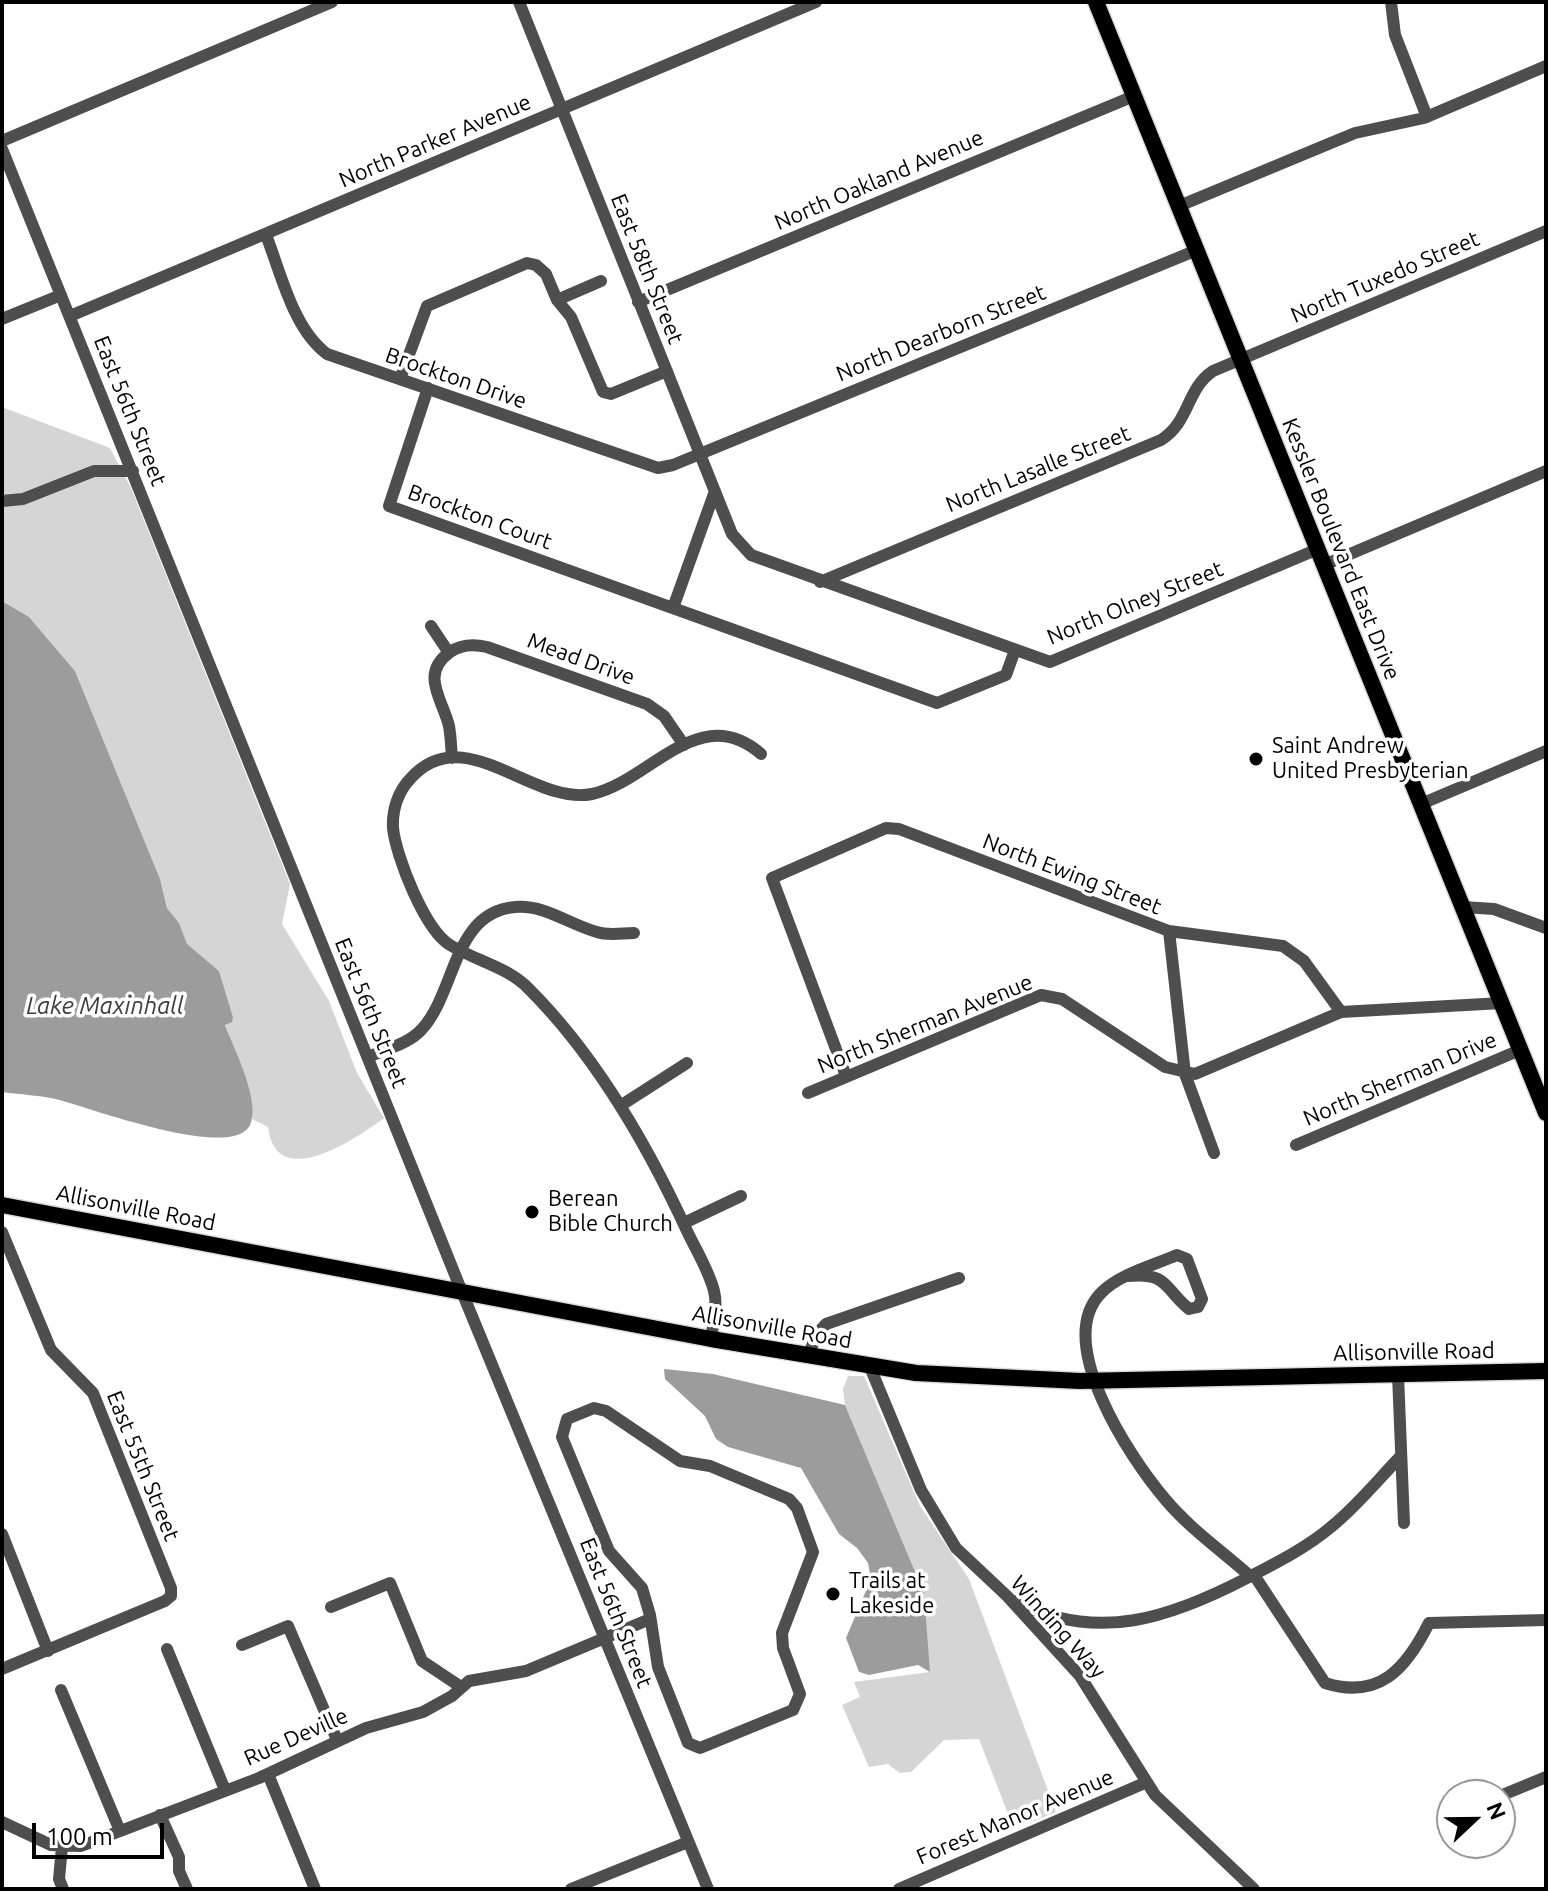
<!DOCTYPE html>
<style>
body{margin:0}
#map{position:relative;width:1548px;height:1891px;overflow:hidden;background:#fff;font-family:Ubuntu,sans-serif}
canvas{display:block}
.frame{position:absolute;inset:0;border:4px solid #000;pointer-events:none}
.north{position:absolute;left:1436px;top:1779px;width:80px;height:80px;box-sizing:border-box;background:#fff;border:2px solid #999;border-radius:50%;rotate:68deg;font-size:22px;font-weight:700;line-height:32px;text-align:center;color:#000}
.north::after{content:'';display:block;margin:auto;width:28px;height:36px;background:#000;clip-path:polygon(50% 0,100% 100%,50% 72%,0 100%)}
.scale{position:absolute;left:32px;top:1823px;width:132px;height:36px;box-sizing:border-box;border:4px solid #000;border-top:0;padding-left:10px;font-size:24px;line-height:28px;white-space:nowrap;color:#000;-webkit-text-stroke:6px #fff;paint-order:stroke}
</style>
<div id="map">
<canvas width="1548" height="1891"></canvas>
<div class="frame"></div>
<div class="north">N</div>
<div class="scale">100 m</div>
</div>
<script>
const ctx = document.querySelector('canvas').getContext('2d');
ctx.lineJoin = 'round';
function fillPath(path, color) { ctx.fillStyle = color; ctx.fill(path, 'evenodd'); }
function strokePath(path, color, width, dash) { ctx.strokeStyle = color; ctx.lineWidth = width; ctx.lineCap = dash ? 'butt' : 'round'; ctx.setLineDash(dash || []); ctx.stroke(path); }
function label(font, color, halo, rows, align = 'center') {
  ctx.font = font + ' Ubuntu,sans-serif'; ctx.lineWidth = 7; ctx.setLineDash([]); ctx.textBaseline = 'middle'; ctx.strokeStyle = halo; ctx.fillStyle = color; for (const [text, x, y, turn = 0] of rows) {
    ctx.save(); ctx.translate(x, y); ctx.rotate((+turn || 0) * Math.PI / 180); ctx.textAlign = isNaN(turn) ? turn : align; if (halo) ctx.strokeText(text, 0, 0); ctx.fillText(text, 0, 0); ctx.restore();
  }
}
fillPath(new Path2D(`
 M2,407L110,448L131,488L290,884L282,924L329,1001L357,1073L384,1118C353,1141 276,1192 268,1127L252,1119L248,1086L225,1024L233,1017L219,971L187,945L179,923L167,908L160,879L75,671L29,617L2,601Z
 M848,1376H864L920,1506L969,1579L1056,1812L1029,1823L1026,1816L1012,1824L979,1739L944,1740L911,1772L900,1773L888,1764L869,1767L842,1705L860,1697L854,1682L930,1672C924,1646 928,1620 924,1593L845,1405L843,1389Z`), '#d5d5d5');
fillPath(new Path2D(`
 M2,601L29,617L75,671L160,879L167,908L179,923L187,944L219,971L233,1017L232,1022L225,1025C234,1049 261,1101 250,1125C233,1161 93,1109 63,1101C43,1095 22,1095 2,1092Z
 M664,1369L713,1374L845,1405L924,1593L930,1672L918,1665L869,1675L859,1672L846,1638L871,1579L868,1563L857,1548L839,1534L801,1468L728,1447L716,1439L705,1416L665,1379Z`), '#9c9c9c');
const major = new Path2D(`
 M1096,2L1546,1113
 M2,1205L711,1339L916,1373L1080,1381L1546,1371`);
strokePath(major, '#dbdbdb', 19);
strokePath(new Path2D(`
 M519,2L732,534L751,555L1050,662L1318,549
 M1391,2L1395,35L1427,117
 M2,141L332,2
 M2,149L462,1292L708,1889
 M1179,206L1355,133L1424,118L1546,66
 M266,235C281,273 293,329 327,354L658,468L673,465L1197,250
 M557,300L601,281
 M638,302L1134,96
 M70,316L816,2
 M2,319L61,295
 M400,379L427,306L527,263L536,265L546,274L557,300L571,317L603,392L611,394L667,371
 M428,388L389,506L937,703L1006,675L1015,650
 M2,501L23,499L94,471H133
 M1324,565L1546,471
 M820,582L1161,440C1190,422 1186,389 1213,371L1546,231
 M673,608L715,491
 M431,626L449,653
 M452,758C451,747 451,737 449,726C443,700 419,674 450,652C462,644 474,644 487,647L647,704L664,716L684,745
 M1421,804L1546,751
 M1463,907L1494,909L1546,928
 M1169,931L1185,1074L1214,1153
 M368,1057C386,1049 409,1044 422,1029C456,992 453,912 515,907C544,904 570,925 597,932C609,936 622,933 634,933
 M846,1076L772,878L886,828L899,829L1169,931L1283,946L1304,961L1341,1012
 M808,1093L1041,995L1062,999L1165,1067L1195,1074L1341,1012L1502,1003
 M620,1106L687,1063
 M1296,1145L1520,1050
 M684,1223L741,1196
 M2,1232L51,1350L93,1393L171,1588V1596L165,1601L2,1669
 M1128,1276C1169,1272 1164,1289 1189,1309L1198,1307L1202,1299L1187,1259L1177,1255C1152,1266 1119,1274 1101,1293C1053,1342 1130,1458 1165,1499C1189,1528 1222,1551 1250,1576
 M711,1339C713,1324 718,1307 714,1291C709,1271 696,1250 687,1231C647,1144 597,1057 529,989C508,967 476,961 450,945C425,930 396,857 393,828C392,810 398,791 411,778C465,719 532,806 592,794C649,782 699,700 761,754
 M808,1357L816,1335L826,1324L959,1278
 M870,1367L921,1490L956,1548L1007,1596L1080,1676L1155,1795L1254,1889
 M1398,1375L1404,1523
 M594,1408L606,1411L680,1461L710,1466L789,1499L797,1508L813,1552L782,1633L783,1648L800,1694L793,1710L700,1748L688,1743L658,1667L650,1615L642,1588L609,1551L562,1437L567,1419Z
 M2,1534L48,1651
 M1254,1575L1325,1683C1379,1700 1406,1669 1429,1623L1546,1620
 M1016,1601C1097,1644 1172,1617 1247,1578C1276,1563 1306,1548 1331,1527C1356,1507 1377,1481 1399,1458
 M331,1607L390,1583L422,1661L461,1687
 M242,1645L288,1626L337,1740
 M167,1649L225,1790
 M61,1690L120,1831
 M268,1774L315,1889
 M1500,1796L1546,1777
 M160,1815L179,1857V1871L187,1889
 M2,1822L51,1845L81,1846L259,1778L366,1728L423,1712L452,1696L469,1681L526,1671L650,1619
 M62,1847L59,1879L63,1889
 M571,1889L688,1842
 M899,1889L1147,1782`), '#4e4e4e', 12);
strokePath(major, '#000', 16);
for (const [x, y, r, color] of [
 [1256,759,8,"#000"],
 [532,1212,8,"#000"],
 [833,1594,8,"#000"]
]) { const dot = new Path2D(); dot.arc(x, y, r, 0, 2 * Math.PI); ctx.fillStyle = color; ctx.fill(dot); strokePath(dot, '#fff', 3); }
label('22px', '#000', '#fff', [
 ["North Parker Avenue",435,141,-23],
 ["North Oakland Avenue",879,180,-23],
 ["East 58th Street",647,269,68],
 ["North Tuxedo Street",1385,277,-23],
 ["North Dearborn Street",941,333,-22],
 ["Brockton Drive",456,378,19],
 ["East 56th Street",130,411,68],
 ["North Lasalle Street",1038,469,-22],
 ["Brockton Court",480,517,20],
 ["Kessler Boulevard East Drive",1341,549,68],
 ["North Olney Street",1135,603,-22],
 ["Mead Drive",581,659,20],
 ["North Ewing Street",1072,874,21],
 ["East 56th Street",371,1013,68],
 ["North Sherman Avenue",925,1024,-22],
 ["North Sherman Drive",1400,1079,-23],
 ["Allisonville Road",136,1208,11],
 ["Allisonville Road",772,1327,10],
 ["Allisonville Road",1414,1352,-1],
 ["East 55th Street",143,1466,68],
 ["East 56th Street",616,1613,68],
 ["Winding Way",1058,1627,48],
 ["Rue Deville",296,1737,-24],
 ["Forest Manor Avenue",1015,1817,-23]
]);
label('22px', '#000', '#fff', [
 ["Saint Andrew",1272,746],
 ["United Presbyterian",1272,771],
 ["Berean",548,1199],
 ["Bible Church",548,1224],
 ["Trails at",849,1581],
 ["Lakeside",849,1606]
], 'left');
label('italic 24px', '#3d3d3d', '#fff', [
 ["Lake Maxinhall",105,1006]
]);
</script>
